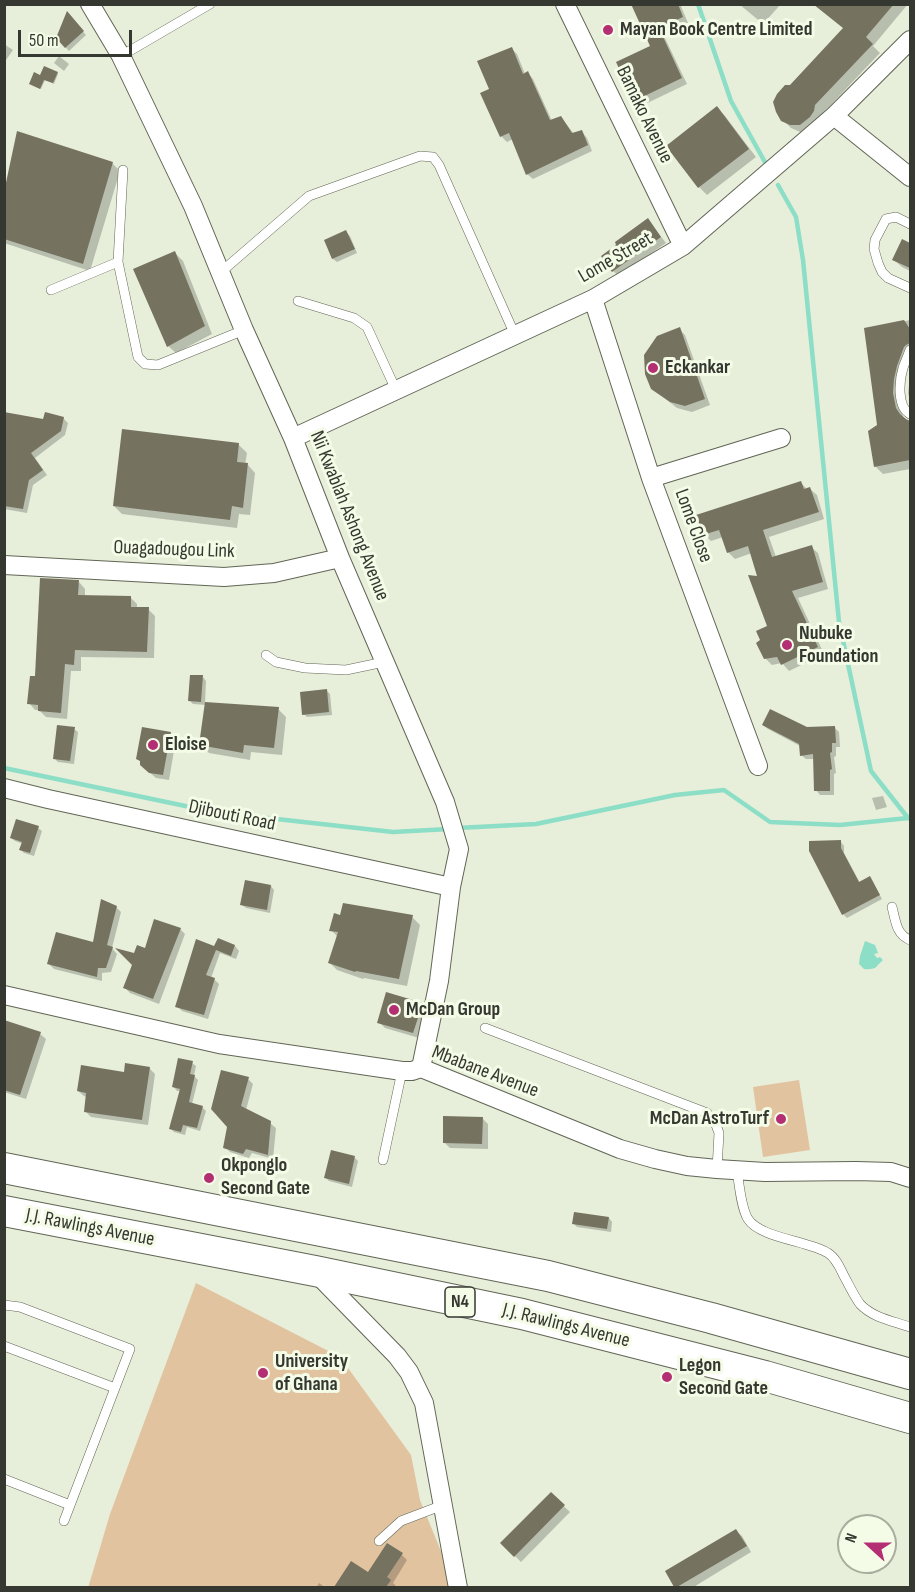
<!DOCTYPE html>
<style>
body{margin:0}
#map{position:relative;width:915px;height:1592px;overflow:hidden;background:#e7eeda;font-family:"Sofia Sans Condensed",sans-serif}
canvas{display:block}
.frame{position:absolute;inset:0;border:6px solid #353830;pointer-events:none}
.north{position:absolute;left:837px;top:1514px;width:60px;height:60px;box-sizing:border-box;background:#f4fbe7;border:2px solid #a8ad9e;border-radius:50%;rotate:291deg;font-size:16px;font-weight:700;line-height:24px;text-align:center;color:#353830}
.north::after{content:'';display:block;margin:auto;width:21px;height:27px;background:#b32e72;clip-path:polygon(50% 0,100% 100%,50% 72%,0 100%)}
.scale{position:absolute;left:18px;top:30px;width:114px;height:27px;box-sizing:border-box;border:3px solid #353830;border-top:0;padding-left:8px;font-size:18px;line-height:21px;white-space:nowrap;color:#353830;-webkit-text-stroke:4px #f4fbe7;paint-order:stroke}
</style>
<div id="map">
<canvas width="915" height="1592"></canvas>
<div class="frame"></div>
<div class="north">N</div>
<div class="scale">50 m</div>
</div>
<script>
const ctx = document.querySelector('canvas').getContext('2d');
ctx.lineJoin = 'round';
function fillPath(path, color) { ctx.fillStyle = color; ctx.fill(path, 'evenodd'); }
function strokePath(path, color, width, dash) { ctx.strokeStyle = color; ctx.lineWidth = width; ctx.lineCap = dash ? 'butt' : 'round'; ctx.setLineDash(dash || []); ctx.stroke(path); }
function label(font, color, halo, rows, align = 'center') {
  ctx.font = font + ' "Sofia Sans Condensed",sans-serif'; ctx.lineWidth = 6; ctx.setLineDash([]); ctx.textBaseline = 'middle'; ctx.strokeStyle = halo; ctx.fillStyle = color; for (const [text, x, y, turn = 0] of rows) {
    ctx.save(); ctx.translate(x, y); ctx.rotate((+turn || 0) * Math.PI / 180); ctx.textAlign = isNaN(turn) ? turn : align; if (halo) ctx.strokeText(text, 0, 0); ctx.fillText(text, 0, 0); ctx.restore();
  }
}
fillPath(new Path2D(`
 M799,1080L810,1150L763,1157L753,1087Z
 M196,1283L340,1357L411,1455L420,1500L445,1561L449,1587L88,1588L110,1514Z`), '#e2c3a0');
fillPath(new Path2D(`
 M865,941L875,945L878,953L874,954L877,958L880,957L883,960C875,967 877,970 864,969L859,964L860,956Z`), '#8cdec6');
fillPath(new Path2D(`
 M633,4H680L688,23L663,34L687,84L641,106L635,100L652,47Z
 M739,4H781L763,24Z
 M813,4H908L873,46L880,53L823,113L821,119L808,132H800L791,128L783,120L791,87L845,29Z
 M67,14L86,35L69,51L57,38Z
 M4,44L13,50L4,63Z
 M512,49L517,54L525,74L528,73L533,79L552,121L561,117L574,134L582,132L587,138L592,151L533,179L527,174L513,139L507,142L501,136L491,90Z
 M59,56L69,64L64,71L54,63Z
 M57,73L58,74L54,84L45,80L41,89L31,84L41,77Z
 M717,108L725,116L756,157L707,195L699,187Z
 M112,163L120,171L90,271L4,243V199Z
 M648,220L666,243L619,276L613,271Z
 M346,232L350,236L357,253L337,262L333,259Z
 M902,241L910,245V271L902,267L894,260Z
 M175,253L183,261L212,334L176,353L168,346Z
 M910,320V358L902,380L900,402L903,417L906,421L910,423V469L883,474L876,467L869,432L879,426L866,330Z
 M679,329L685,335L710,405L692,412L677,408L652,388Z
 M910,375V401L908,393Z
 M4,414L44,420L63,418L68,423L65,435L35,458L47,475L33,485L27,513L4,509Z
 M239,445L247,453L245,465H248L255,473L250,515L239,514L237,528L122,514L114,506Z
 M801,483L807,489H810L817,495L824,519L769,537L776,557L811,547L818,553L828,589L798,598L824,654L789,671L782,663L772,665L765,658L769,626L759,577L752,553L735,559L728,552L723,537L711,541L704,534Z
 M79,582L85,589V597L131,598L137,604V608L148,609L155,616L154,658L81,657V671H71L67,719L46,717L39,710H35L29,703L36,678Z
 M203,677L206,681L205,704L278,709L286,717L282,755L251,752L250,760L209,753L201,745L206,705L193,704L190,701Z
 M327,691L330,694L332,715L307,717L304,714Z
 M763,725L806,729L834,727L839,732L840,747H836V756L834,757L836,773L834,774V795H820L816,790L815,759H806L801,755L800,746L768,729Z
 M74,729L78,732L74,764L58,762L55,759Z
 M170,733L176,739L169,780L156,778L148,771Z
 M883,796L887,807L876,810L872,798Z
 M38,828L42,831L34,856L24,853L21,850L23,844L15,841L11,838Z
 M841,842L844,846V853L860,883L870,878L873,882L882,899L847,918L843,914L811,851Z
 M271,886L274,890L270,913L246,908L242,905Z
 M116,907L121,912L112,948L117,954L111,972L102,973V981L54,969L49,964L95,944Z
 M412,917L420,925L407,986L364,978L363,979L337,970L329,962L338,937L331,930Z
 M180,929L185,934L159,1004L130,993L125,988L135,955Z
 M235,946L239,951L236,959L220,953L211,978L214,979L219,984L208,1019L182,1011L177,1006L215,948Z
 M422,1004L428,1010L419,1038L385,1028L379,1022Z
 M4,1022L40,1034L46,1039L26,1099L4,1092Z
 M192,1063L196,1066L194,1076L198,1080L192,1104L202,1107L206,1111L200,1131L187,1127L185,1135L174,1132L170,1128L180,1091H177L174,1087Z
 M149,1068L155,1074L148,1125L91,1117L85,1111L87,1097L84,1096L78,1091L125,1073Z
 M248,1079L253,1084L246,1110L270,1123L276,1128L273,1159L252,1153L249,1158L230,1152L225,1147Z
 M483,1119L488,1124V1149L450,1148L444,1142Z
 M332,1152L355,1158L358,1161L352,1187L329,1181L326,1178Z
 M609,1218L612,1222L611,1232L577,1227L573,1223Z
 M551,1494L570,1512L521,1562L502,1543Z
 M736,1531L742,1536L751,1552L692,1588H676L667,1572Z
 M387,1545L402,1555L407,1560L393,1583L396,1586L360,1588Z
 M319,1583L326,1588H316Z`), '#0003');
strokePath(new Path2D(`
 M698,4L731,101L766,164
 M778,185L796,217L803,260L839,622L871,771L908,818
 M4,768L214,812L393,832L449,829
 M457,828L536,824L675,795L724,790L770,822L840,825L908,818L910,819`), '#8cdec6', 4.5);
fillPath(new Path2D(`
 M631,4H678L683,17L659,28L682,78L634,101L616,62L650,46Z
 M813,4H894L866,37L873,44L815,105L814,111L810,117L800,125H790L781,121L776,112L773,102L777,94L785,85H790L843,28Z
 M67,11L84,31L65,48L56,38Z
 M512,47L523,74L528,71L550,120L561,116L572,133L582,130L588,145L526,175L509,133L500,137L480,93L489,89L477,61Z
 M44,66L58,72L53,83L44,80L40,89L29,84L34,72L40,75Z
 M717,106L749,149L698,188L666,146Z
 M17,131L113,162L83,264L4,239V192Z
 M648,218L661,237L612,272L601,256L616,245L615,242Z
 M346,230L355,249L332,259L324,240Z
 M902,239L910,243V268L892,260Z
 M175,251L205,326L167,347L133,269Z
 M904,320L910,329V343L906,345L904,347L897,366L894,379L893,393L896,408L900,414L906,419L910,421V460L874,467L868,431L877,425L864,328Z
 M680,327L705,399L685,406L670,402L651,389L645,374L644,355L657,336Z
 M4,412L43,419L45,412L64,417L61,431L31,453L43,470L29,480L23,509L4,506Z
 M122,429L239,443L237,462L248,463L243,508L232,506L230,520L113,506Z
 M801,481L804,489L810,487L819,512L763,530L772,557L812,545L823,582L792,591L818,647L781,665L777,657L764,659L756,643L760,640L756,631L767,626L748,575L757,576L748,546L727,553L719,530L703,535L696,515Z
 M40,578L79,580L78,595L131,596V607H149L147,652L75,650L74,665L65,664L61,713L38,711V705L27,704L30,676H35Z
 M190,675H203L201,702L188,701Z
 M327,689L329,712L302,715L300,692Z
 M205,702L279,707L274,748L244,745L243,753L199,745Z
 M770,709L807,727L835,726L836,743H832V752L830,753L832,769L830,770V791H814L813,754L800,756L799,744L762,725Z
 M57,725L75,727L70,761L53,759Z
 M142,727L171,732L163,775L149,773L140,765V761L136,759Z
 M16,819L39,826L30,853L19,850L22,842L10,838Z
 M841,840V848L859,882L870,876L880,895L842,915L809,851V841Z
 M245,880L271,885L267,910L240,905Z
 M101,899L117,906L107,945L113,947L106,968H98L97,977L47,964L56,932L93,942Z
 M343,903L413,915L399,979L356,971L355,972L328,963L338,932L329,931L334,913L340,915Z
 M154,919L181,928L153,999L123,988L132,965L115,948L134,953L137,945L145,948Z
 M218,938L235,945L231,956L216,950L206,975L215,978L204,1015L175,1007L196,939L214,946Z
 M386,992L423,1003L413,1033L377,1023Z
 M4,1020L41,1032L20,1095L4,1090Z
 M178,1058L193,1061L190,1074L195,1075L189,1102L203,1106L197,1128L183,1125L181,1132L169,1129L180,1089L172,1087Z
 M125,1063L150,1067L142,1120L84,1112L86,1093L77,1091L81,1065L124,1072Z
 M221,1070L249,1077L241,1106L271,1121L268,1155L246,1149L243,1154L223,1148L227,1127L211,1109Z
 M443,1116L483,1117L482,1144L443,1143Z
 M331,1150L355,1156L349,1184L324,1178Z
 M574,1212L609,1217L607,1229L572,1224Z
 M551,1492L565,1505L514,1557L500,1543Z
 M736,1529L747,1546L677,1587H674L665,1571Z
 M387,1543L403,1553L387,1577L391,1580L386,1587H334L351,1561L368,1572Z`), '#767260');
const service = new Path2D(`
 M121,56L210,4
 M123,170L118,262L138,357L145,364L158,365L244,330
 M910,224L896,217L886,219L875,240L874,249L878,263L882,272L888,278L910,288
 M221,272L309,196L420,156L433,157L439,165L515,335
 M51,290L118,262
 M298,301L354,318L367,327L396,390
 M910,350C908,356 905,362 903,368C899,381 897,407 910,414
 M266,655L276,662L305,668L346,670L384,662
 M892,907C896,922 896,934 910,940
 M485,1028L707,1113L716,1125L719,1133L717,1169
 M383,1160L402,1071
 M737,1170C739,1183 741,1208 748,1219C760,1238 809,1241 828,1253C836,1258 840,1268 844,1276C849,1285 854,1296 860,1304C873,1318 893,1321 910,1327
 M4,1305L20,1307L130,1349L64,1521
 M4,1346L115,1388
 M4,1479L70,1505
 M379,1541L401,1521L443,1505`);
const minor = new Path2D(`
 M90,4L121,56L193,206L244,330L293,438L340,558L445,802L459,849L451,887L439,981L421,1068
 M565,4L683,246
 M834,116L910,177
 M593,299L651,478L758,766
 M293,438L593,299L683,246L834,116L910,40
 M651,478L781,438
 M4,565L224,577L274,573L340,558
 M4,788L48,799L451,887
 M4,995L219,1044L402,1071H412L421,1068L620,1149L655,1159L687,1166L717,1169L765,1172L856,1171L891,1172L910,1178
 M316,1273L397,1356L409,1372L424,1403L458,1588`);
const trunk = new Path2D(`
 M4,1168L548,1276L711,1318L910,1374
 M4,1211L315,1271L522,1314L765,1376L910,1418`);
strokePath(service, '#606655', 10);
strokePath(minor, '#606655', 20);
strokePath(trunk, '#606655', 32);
strokePath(service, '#fff', 9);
strokePath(minor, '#fff', 18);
strokePath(trunk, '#fff', 30);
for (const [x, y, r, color] of [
 [608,30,6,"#b32e72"],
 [653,368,6,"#b32e72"],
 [787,645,6,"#b32e72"],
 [153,745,6,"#b32e72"],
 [394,1010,6,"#b32e72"],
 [781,1119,6,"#b32e72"],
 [209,1178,6,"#b32e72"],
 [263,1373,6,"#b32e72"],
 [667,1377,6,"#b32e72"]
]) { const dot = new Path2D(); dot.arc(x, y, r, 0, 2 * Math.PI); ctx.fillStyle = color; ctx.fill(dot); strokePath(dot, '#f4fbe7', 2); }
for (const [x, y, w] of [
 [460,1302,30]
]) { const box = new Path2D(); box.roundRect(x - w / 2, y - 15, w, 30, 4.5); ctx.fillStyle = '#f4fbe7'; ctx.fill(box); strokePath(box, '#353830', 1.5); }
label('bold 18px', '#353830', null, [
 ["N4",460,1302]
]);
label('bold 20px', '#353830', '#f4fbe7', [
 ["Mayan Book Centre Limited",620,30],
 ["Eckankar",665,368],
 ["Nubuke",799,634],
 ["Foundation",799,657],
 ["Eloise",165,745],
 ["McDan Group",406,1010],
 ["McDan AstroTurf",769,1119,"right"],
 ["Okponglo",221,1166],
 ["Second Gate",221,1189],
 ["University",275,1362],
 ["of Ghana",275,1385],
 ["Legon",679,1366],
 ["Second Gate",679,1389]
], 'left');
label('20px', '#353830', '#f4fbe7', [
 ["Bamako Avenue",644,115,64],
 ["Lome Street",616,258,-30],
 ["Nii Kwablah Ashong Avenue",349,516,68],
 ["Lome Close",693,526,70],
 ["Ouagadougou Link",174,550,2],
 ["Djibouti Road",232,816,12],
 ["Mbabane Avenue",485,1072,21],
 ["J.J. Rawlings Avenue",90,1228,11],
 ["J.J. Rawlings Avenue",566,1326,14]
]);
</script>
